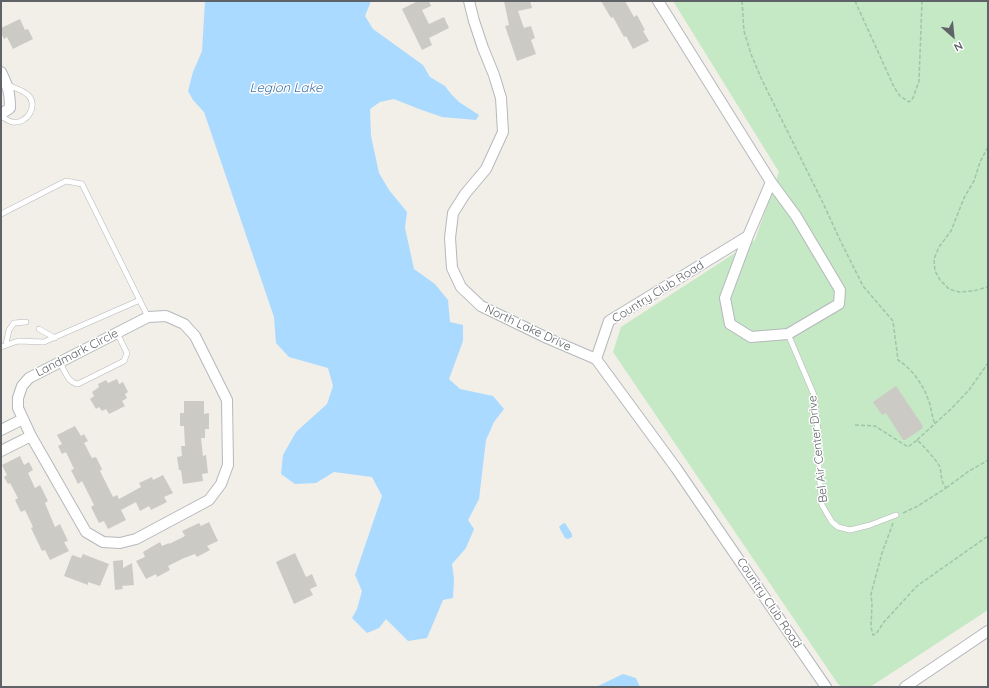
<!DOCTYPE html>
<style>
body{margin:0}
#map{position:relative;width:989px;height:688px;overflow:hidden;background:#f1efe8;font-family:Quicksand,sans-serif}
canvas{display:block}
.frame{position:absolute;inset:0;border:2px solid #5f6368;pointer-events:none}
.north{position:absolute;left:933px;top:16px;width:40px;height:40px;-webkit-text-stroke:3px #fff;paint-order:stroke;rotate:153deg;font-size:11px;font-weight:700;line-height:16px;text-align:center;color:#5f6368}
.north::after{content:'';display:block;margin:auto;width:14px;height:18px;background:#5f6368;clip-path:polygon(50% 0,100% 100%,50% 72%,0 100%)}
</style>
<div id="map">
<canvas width="989" height="688"></canvas>
<div class="frame"></div>
<div class="north">N</div>
</div>
<script>
const ctx = document.querySelector('canvas').getContext('2d');
ctx.lineJoin = 'round';
function fillPath(path, color) { ctx.fillStyle = color; ctx.fill(path, 'evenodd'); }
function strokePath(path, color, width, dash) { ctx.strokeStyle = color; ctx.lineWidth = width; ctx.lineCap = dash ? 'butt' : 'round'; ctx.setLineDash(dash || []); ctx.stroke(path); }
function label(font, color, halo, rows, align = 'center') {
  ctx.font = font + ' Quicksand,sans-serif'; ctx.lineWidth = 3; ctx.setLineDash([]); ctx.textBaseline = 'middle'; ctx.strokeStyle = halo; ctx.fillStyle = color; for (const [text, x, y, turn = 0] of rows) {
    ctx.save(); ctx.translate(x, y); ctx.rotate((+turn || 0) * Math.PI / 180); ctx.textAlign = isNaN(turn) ? turn : align; if (halo) ctx.strokeText(text, 0, 0); ctx.fillText(text, 0, 0); ctx.restore();
  }
}
fillPath(new Path2D(`
 M673,1H988V610L870,687H842L838,684L613,352L621,327L755,240L779,172Z`), '#c5e8c5');
fillPath(new Path2D(`
 M205,1H371L365,16L373,29L423,65L430,77L445,86L451,94L459,102L479,115L476,120L442,117L419,109L394,99L380,102L370,109L371,136L379,173L389,190L407,212L405,228L414,269L435,284L448,300L450,322L463,325V341L449,379L460,389L493,396L504,409L494,422L486,440L479,499L468,520L474,529L466,548L452,564L454,579L453,598L443,600L427,638L408,641L386,619L379,628L367,633L352,618L357,609L362,591L355,575L382,496L372,477L334,472L316,483L295,484L281,474L283,455L296,432L327,404L333,386L328,368L289,357L276,343L274,317L204,112L193,100L188,91L193,72L202,51Z
 M565,523L572,534V537L568,539L565,538L559,527L562,524Z
 M623,674L636,678L640,687H596Z`), '#aadaff');
fillPath(new Path2D(`
 M418,1H429L431,6L422,10L429,24L444,17L449,28L429,38L432,45L422,50L402,9Z
 M504,1H530L532,8L518,11L524,28L531,26L535,38L531,40L536,54L517,61L505,26L509,25Z
 M601,1H625L634,17L637,15L645,30L643,31L649,41L633,49L626,36L624,37L613,17L611,18Z
 M20,19L25,30L28,29L33,39L13,49L7,37L4,39L1,33V28Z
 M117,379L119,384L123,382L128,392L125,394L127,398L122,401L125,406L109,414L106,409L102,411L99,407L96,409L90,399L94,396L92,392L99,387L98,384L106,380L108,383Z
 M896,386L923,426H922L923,428L905,440H903L886,413L882,415L873,402Z
 M184,401H204V414L209,413V429H205V438H201L203,456L206,455L208,473L202,474L203,481L183,484L181,470H179L177,457L182,456L181,446H185L184,426H180V413H184Z
 M75,426L81,436L84,434L88,441L84,443L92,458L96,457L102,469L100,471L113,497L117,495L119,499L141,487L139,483L152,477L153,480L163,475L173,493L164,497L167,502L151,510L149,506L140,511L136,502L121,510L126,520L108,529L104,521L99,523L91,507L94,505L82,481L78,484L71,470L74,469L66,452L62,454L58,446L62,444L57,435Z
 M20,456L24,465L29,462L33,470L28,473L35,488L40,485L48,501L45,503L55,527L60,524L68,541L64,542L69,551L50,560L45,550L42,551L31,528L33,527L25,510L21,512L15,500L18,498L10,483L8,484L4,477L7,475L2,465Z
 M209,522L218,541L207,546L210,550L197,557L195,554L184,558L168,566L170,570L157,577L156,574L146,579L136,561L145,557L143,552L160,542L162,546L169,543V544L185,536L182,531L199,523L201,526Z
 M295,553L306,577L312,574L317,586L310,589L313,595L294,604L276,562Z
 M83,554L109,564L100,586L88,582V585L64,576L72,555L81,558Z
 M123,560V568L132,563L134,585L122,586L123,589L115,590L113,561Z`), '#cccac5');
const lane = new Path2D(`
 M1,116C4,118 9,121 12,122C27,125 39,105 28,95C23,90 14,88 8,85
 M1,214L66,181L82,184L148,317
 M39,329L55,338
 M788,334L814,395L819,440V472L822,505L832,522L838,527L850,530L870,525L896,515
 M6,344L9,330L14,323L26,322
 M1,347L18,341L44,342L140,300
 M60,362C64,370 68,383 78,384L124,361L127,353L117,333`);
const street = new Path2D(`
 M469,1L474,21L483,48L494,75L501,98L503,132L486,169L465,194L453,213L450,238L452,268L461,287L481,306L547,338L596,359
 M658,1L771,182L796,216L840,290L839,304L788,334L751,337L730,324L725,298L748,236
 M1,72C8,86 10,93 10,108L1,114
 M166,316L184,324L195,336L227,400L228,465L221,484L209,500L136,539L120,543L103,542L86,532L31,436L18,408V398L22,386L29,378L148,317Z
 M596,359L676,468L826,687
 M596,359L609,321L748,236L771,182
 M1,430L23,419
 M1,451L31,436
 M905,687L988,631`);
strokePath(lane, '#b5b8bc', 6);
strokePath(street, '#b5b8bc', 12);
strokePath(new Path2D(`
 M742,1L744,31L751,54L761,78L823,203L840,240L863,286L893,321L898,360C914,370 927,390 931,409C932,414 933,419 935,424
 M855,1L894,87L900,96L909,102L913,98L919,81L922,1
 M988,147L980,162L974,181L964,198L951,231L939,247L934,259L935,271L940,280L949,289L959,292L973,291L988,287
 M855,425L875,426L908,447L917,440C922,444 938,462 940,467C942,476 940,480 946,488L918,506L903,513
 M917,440L951,409L969,390L988,363
 M946,488L969,471L988,460
 M893,523L882,553L871,594L872,604L871,627L873,635L876,634L884,622L917,586L988,536`), '#9cc7a9', 1.5, [4, 2]);
strokePath(lane, '#fff', 5);
strokePath(street, '#fff', 10);
label('12px', '#5f6368', '#fff', [
 ["Country Club Road",658,292,-32],
 ["North Lake Drive",528,328,25],
 ["Landmark Circle",77,353,-27],
 ["Bel Air Center Drive",818,449,-96],
 ["Country Club Road",769,603,56]
]);
label('italic 13px', '#4174aa', '#fff', [
 ["Legion Lake",286,88]
]);
</script>
